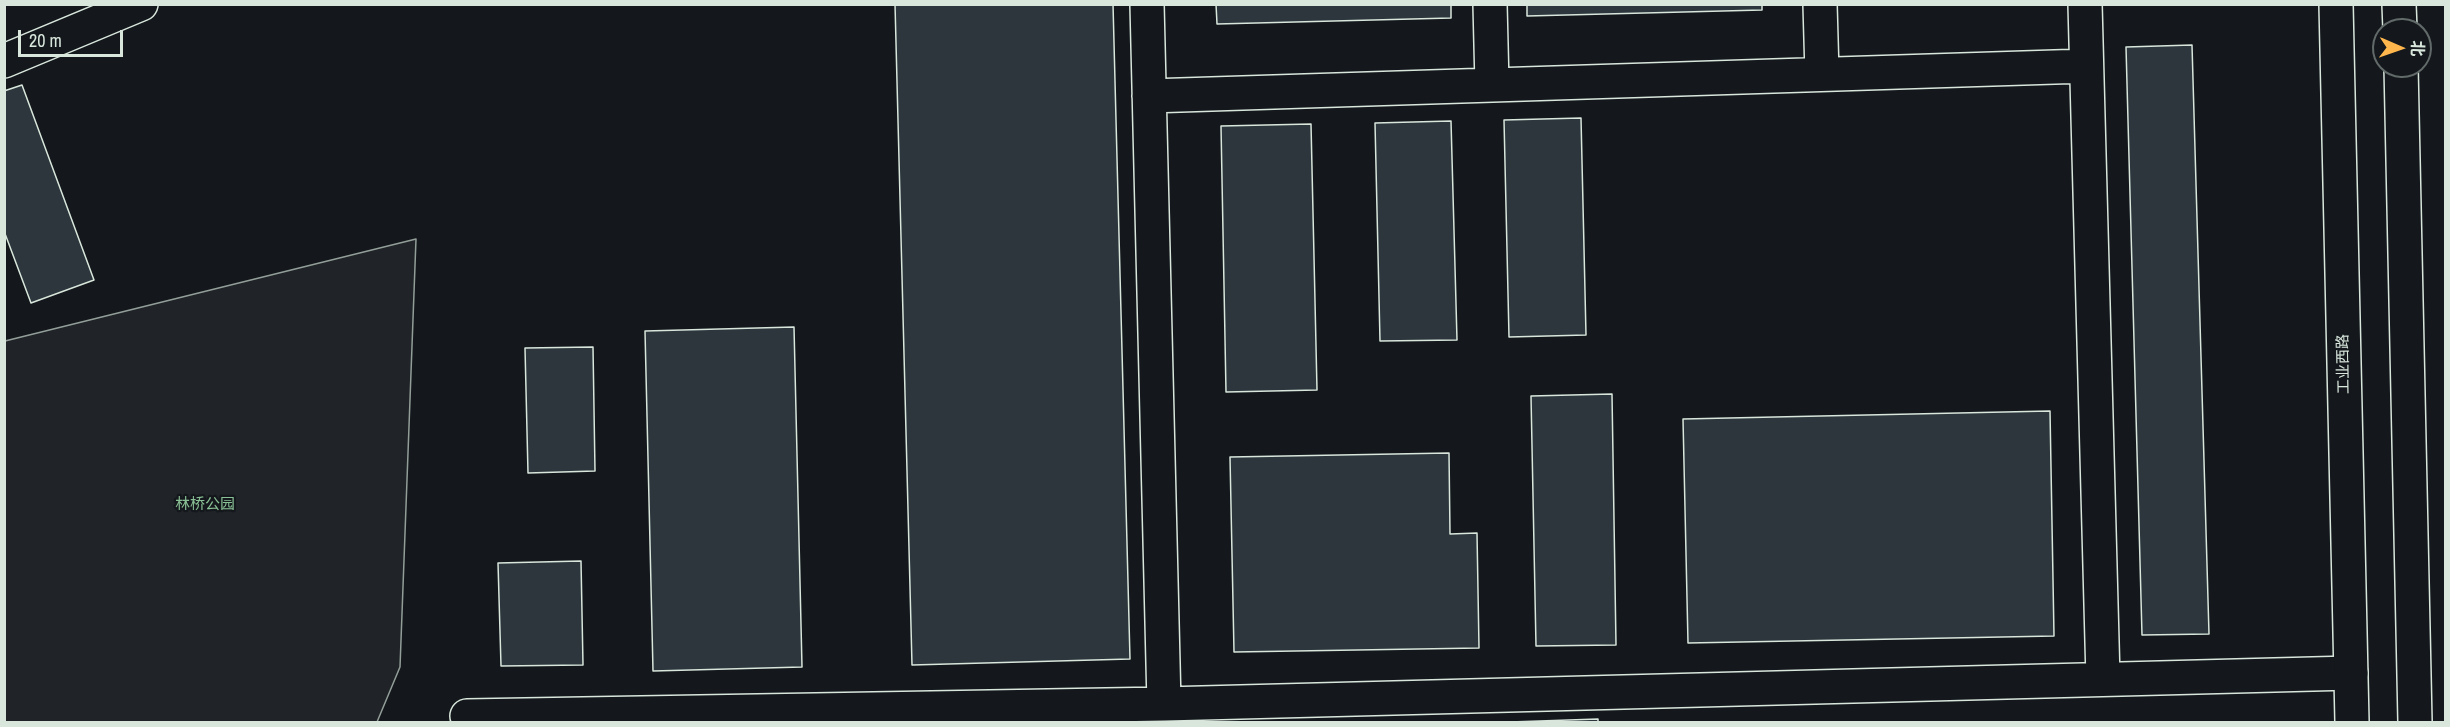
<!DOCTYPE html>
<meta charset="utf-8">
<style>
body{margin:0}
#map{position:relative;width:2450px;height:727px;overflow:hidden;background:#14181c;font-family:"Archivo Narrow","Noto Sans SC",sans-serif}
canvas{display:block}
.frame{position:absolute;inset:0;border:6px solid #d8e6dc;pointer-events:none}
.north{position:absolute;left:2372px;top:18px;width:60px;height:60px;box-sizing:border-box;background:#14181c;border:2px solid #626a69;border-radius:50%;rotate:92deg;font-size:16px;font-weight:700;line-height:24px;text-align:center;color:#d8e6dc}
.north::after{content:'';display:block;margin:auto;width:21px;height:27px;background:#ffb74d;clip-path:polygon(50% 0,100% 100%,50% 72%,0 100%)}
.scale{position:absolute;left:18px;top:30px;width:105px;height:27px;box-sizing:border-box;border:3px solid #d8e6dc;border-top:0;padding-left:8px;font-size:18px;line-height:21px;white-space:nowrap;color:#d8e6dc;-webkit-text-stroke:4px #14181c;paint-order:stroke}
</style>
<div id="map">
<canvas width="2450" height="727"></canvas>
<div class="frame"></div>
<div class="north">北</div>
<div class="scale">20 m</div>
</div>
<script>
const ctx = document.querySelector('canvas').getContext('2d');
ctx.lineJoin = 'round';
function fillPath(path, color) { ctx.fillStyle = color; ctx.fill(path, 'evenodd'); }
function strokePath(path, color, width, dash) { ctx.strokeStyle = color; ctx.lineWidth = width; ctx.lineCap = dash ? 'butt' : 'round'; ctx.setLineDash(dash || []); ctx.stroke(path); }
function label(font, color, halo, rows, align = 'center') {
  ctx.font = font + ' "Archivo Narrow","Noto Sans SC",sans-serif'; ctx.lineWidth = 4.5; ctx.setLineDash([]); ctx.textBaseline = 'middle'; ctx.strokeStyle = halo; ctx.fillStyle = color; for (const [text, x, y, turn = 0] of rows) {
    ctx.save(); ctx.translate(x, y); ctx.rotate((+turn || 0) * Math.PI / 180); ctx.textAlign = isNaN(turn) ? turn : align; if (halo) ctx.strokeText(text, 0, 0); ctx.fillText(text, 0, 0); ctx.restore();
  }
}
const green = new Path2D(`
 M416,239L400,667L377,722H5V341Z`);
fillPath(green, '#202428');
strokePath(green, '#939e99', 1.5);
const building = new Path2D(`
 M895,4H1113L1130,659L912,665Z
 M1216,4H1451V18L1217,24Z
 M1527,4H1762V10L1527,16Z
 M2192,45L2209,634L2142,635L2126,47Z
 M22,85L94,280L31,303L4,231V91Z
 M1581,118L1586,335L1509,337L1504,120Z
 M1451,121L1457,340L1380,341L1375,123Z
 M1311,124L1317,390L1226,392L1221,126Z
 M794,327L802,667L653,671L645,331Z
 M593,347L595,471L528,473L525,348Z
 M1612,394L1616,645L1536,646L1531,396Z
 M2050,411L2054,636L1688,643L1683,419Z
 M1449,453L1450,534L1477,533L1479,648L1234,652L1230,457Z
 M581,561L583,665L501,666L498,563Z
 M1598,719V722H1510Z`);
fillPath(building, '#2c363c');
strokePath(building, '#d8e6dc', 1.5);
const minor = new Path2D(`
 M1147,4L1164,704L2351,673
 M1490,4L1492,85
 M1820,4L1822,74
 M2085,4L2103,679
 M4,61L141,4
 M1149,96L2086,66
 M467,716L1164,704`);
const highway = new Path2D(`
 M2336,4L2352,722
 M2399,4L2400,30
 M2401,66L2415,722`);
strokePath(minor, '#d8e6dc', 36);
strokePath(highway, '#d8e6dc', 36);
strokePath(minor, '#14181c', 33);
strokePath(highway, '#14181c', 33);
label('15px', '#d8e6dc', '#14181c', [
 ["工业西路",2344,364,-91]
]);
label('15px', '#8ac095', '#14181c', [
 ["林桥公园",205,505]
]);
</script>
